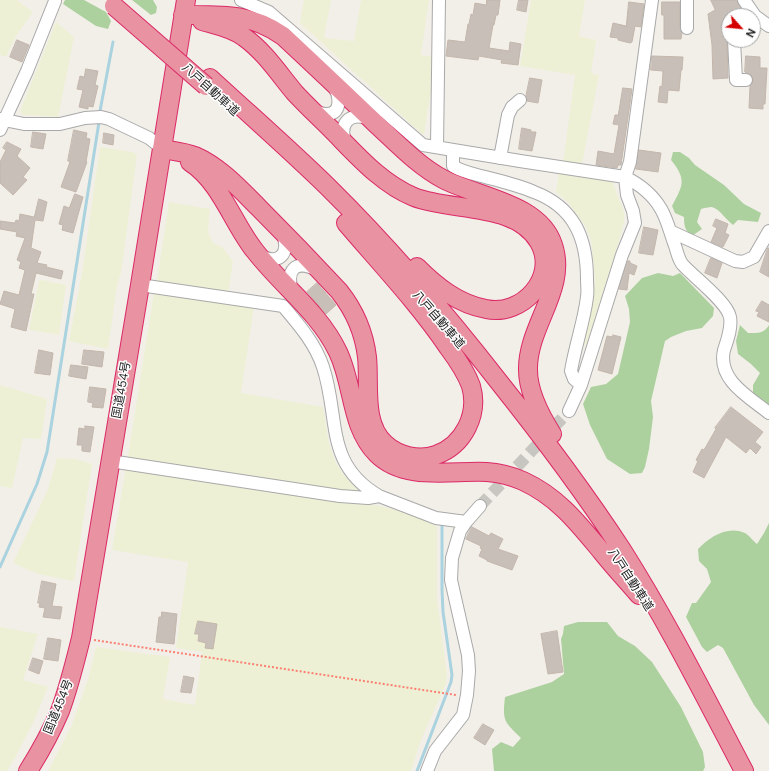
<!DOCTYPE html>
<meta charset="utf-8">
<style>
body{margin:0}
#map{position:relative;width:769px;height:771px;overflow:hidden;background:#f2efe9;font-family:"DM Sans",sans-serif}
canvas{display:block}
.north{position:absolute;left:721px;top:8px;width:40px;height:40px;box-sizing:border-box;background:#fff;border:1px solid #a7a7a7;border-radius:50%;rotate:117deg;font-size:11px;font-weight:700;line-height:16px;text-align:center;color:#222}
.north::after{content:'';display:block;margin:auto;width:14px;height:18px;background:#d40000;clip-path:polygon(50% 0,100% 100%,50% 72%,0 100%)}
</style>
<div id="map">
<canvas width="769" height="771"></canvas>
<div class="north">N</div>
</div>
<script>
const ctx = document.querySelector('canvas').getContext('2d');
ctx.lineJoin = 'round';
function fillPath(path, color) { ctx.fillStyle = color; ctx.fill(path, 'evenodd'); }
function strokePath(path, color, width, dash) { ctx.strokeStyle = color; ctx.lineWidth = width; ctx.lineCap = dash ? 'butt' : 'round'; ctx.setLineDash(dash || []); ctx.stroke(path); }
function label(font, color, halo, rows, align = 'center') {
  ctx.font = font + ' "DM Sans","Noto Sans JP",sans-serif'; ctx.lineWidth = 3; ctx.setLineDash([]); ctx.textBaseline = 'middle'; ctx.strokeStyle = halo; ctx.fillStyle = color; for (const [text, x, y, turn = 0] of rows) {
    ctx.save(); ctx.translate(x, y); ctx.rotate((+turn || 0) * Math.PI / 180); ctx.textAlign = isNaN(turn) ? turn : align; if (halo) ctx.strokeText(text, 0, 0); ctx.fillText(text, 0, 0); ctx.restore();
  }
}
fillPath(new Path2D(`
 M0,0H17L33,12L16,36L6,57L0,55Z
 M304,0H331L324,38L354,41L361,0H429L421,55L434,57L436,60L424,134H422L300,23Z
 M531,0H585L579,36L596,40L591,73L599,75L582,164L563,162L575,75L520,66Z
 M56,22L74,37L58,117L23,115L20,111Z
 M100,147L133,152L137,155L121,273L117,286L108,349L69,341L82,273Z
 M559,173L612,181L624,212V222L619,241L586,345L581,344L591,310L595,281L591,240L585,226L575,212L568,202L556,192Z
 M169,202L210,209L208,231L213,243L222,247L233,261L228,295L170,286L157,280Z
 M42,280L66,285L59,335L29,330L39,281Z
 M154,292L254,307L241,393L323,407L329,444L336,463L344,475L358,490L360,502L402,511L437,526V599L447,675L446,684L421,740L411,771H48L71,727L88,679L96,647L170,657L163,699L195,705L202,652L176,648L188,562L112,550L128,456Z
 M0,385L47,399L41,439L23,438L12,488L0,486Z
 M57,458L76,459L92,464L74,581L38,574L13,563L48,489Z
 M0,627L38,634L23,680L48,687L33,723L15,758L7,771H0Z`), '#eef0d5');
fillPath(new Path2D(`
 M65,0H84L106,12L111,21L108,29L96,26L63,4Z
 M132,0H153L157,7L156,13L151,15Z
 M673,152H680L689,158L695,165L724,185L744,204L761,213L758,222L738,220L733,225C726,220 720,209 712,207C709,207 704,208 701,209L697,222L702,229L692,236C685,230 684,227 684,217L675,213L672,206C683,185 687,180 671,160Z
 M658,273L673,276L680,273L714,308L713,316L702,328L686,331L671,337L665,341L651,401L653,417L649,449L645,467L642,473L630,474L607,459L590,425L583,404L591,387L606,384L618,374L630,322L629,309L625,296L642,278Z
 M740,325L748,333C757,333 764,334 769,325V408L753,393V385L760,373L751,364L738,354L736,341Z
 M769,523V725L754,705L723,648L718,645L707,652L702,647L686,617L692,603H696L711,582L707,569L699,561L698,549C709,537 728,525 745,533C749,535 753,541 757,544L764,533Z
 M578,622H607L618,636L635,646L652,662L681,707L703,752L705,767L703,771H494L492,749L501,742L513,747L521,738C505,722 502,722 505,697L552,682L564,674L561,639L563,634L564,626Z`), '#add19e');
strokePath(new Path2D(`
 M100,111L113,42
 M0,567L37,484L47,452L99,122
 M417,771L451,682L452,675L443,612L442,590V521`), '#aad3df', 3);
const building = new Path2D(`
 M487,0H500L498,15H496L494,25H493L489,48L509,51L510,42L521,44L518,65L501,63L502,60L479,56L478,60L446,56L448,40L465,42L468,24H469L471,14L473,15L475,3L486,5Z
 M519,0H528L526,12L517,10Z
 M711,0H736L744,13L740,16H729V26L727,28L728,36L727,40L728,78L713,79L712,45L708,14L715,10Z
 M629,2L644,4L641,27L635,26L632,42L630,43L618,40V38L610,37L613,23L626,26Z
 M662,2H680V28L682,33L681,39H664V15H662Z
 M17,40L29,45L22,62L10,57Z
 M652,56L683,57L682,70H681L679,91L668,90L667,103L658,102L660,86L662,87L663,71L651,70Z
 M746,56L760,57V68H767L765,104H763V109L749,108L750,86L753,80L750,74L745,72Z
 M86,69L98,71L95,85L98,86L93,107L88,106V109L79,107L83,90L77,89L80,76L84,77Z
 M530,78L542,80L538,103L527,101L526,96Z
 M623,88L632,89L621,165H618L617,168L596,165L598,151L614,154L619,125L613,124L615,115H618Z
 M522,128L531,130V132H536L532,151L519,149Z
 M74,130L87,133L86,138L90,139L86,162H87L76,192L61,187L70,162L68,161Z
 M33,132L46,134L43,149L31,147Z
 M104,133L114,135L113,145L103,143Z
 M7,142L21,149L17,156L30,168L23,177L27,180L13,195L0,183V162L6,150L3,148Z
 M639,150L661,153L658,172L636,169Z
 M75,194L83,197L73,233L62,230L63,225L59,224L64,206L69,208Z
 M39,199L47,202L43,221L35,220L31,248L41,252L37,263L47,265L46,267L63,271L61,279L36,273L31,294H34L26,331L11,327L15,309L0,304L4,291L19,295L25,270L19,268L21,262L17,260L25,238L16,236L17,232L0,229V221L15,223L16,220L19,221L20,214L34,217Z
 M716,219L728,224L725,233L729,235L723,247L711,242L717,228L713,226Z
 M644,227L658,230L653,255L639,253Z
 M768,248H769V277L760,272Z
 M711,258L722,263L717,278L705,273Z
 M628,261H630V263L637,266L634,275L629,273L627,290L619,289Z
 M317,283L336,305L326,314L307,292Z
 M762,301L769,305V322L757,316L759,312L756,311Z
 M613,335L621,337L612,374L598,370L607,336L613,337Z
 M39,350L53,353L50,375L35,373Z
 M84,350L104,352L102,367L82,364Z
 M71,365L88,367L86,379L69,376Z
 M90,387L106,389L103,408L92,407L93,403L88,402Z
 M731,407L763,432L755,442L761,447L756,454L750,448L746,453L726,437L704,478L693,472L698,461L696,460L702,449L704,450L716,429L715,428Z
 M85,426L94,427L90,452L82,451V445H77L79,428L85,429Z
 M472,527L489,536L491,533L503,539L498,549L518,556L512,570L487,561V560L479,556L482,549L480,548L481,546L466,539Z
 M42,581L56,584L52,606L62,607L60,619L43,617L45,608L39,607L40,603H38Z
 M162,612L177,614L174,644L156,642L159,617H161Z
 M198,621L217,624L213,649L205,648L206,643L198,641L199,634H195Z
 M557,631L563,672L548,674L541,634Z
 M48,638L61,640L58,661L44,659Z
 M33,658L43,661L39,674L29,670Z
 M184,676L194,678L191,693L181,692Z
 M483,724L494,730L485,745L474,738Z`);
fillPath(building, '#c7bfb8');
strokePath(building, '#c4b6ab', 1);
strokePath(new Path2D(`
 M480,506L569,411`), '#c8c6c1', 12, [12, 6]);
const minor = new Path2D(`
 M241,0L269,12L423,145L520,161L625,177C639,184 653,195 661,209C667,219 670,232 674,243C677,250 678,260 683,265C695,278 727,302 730,317C732,328 727,341 724,350C717,380 749,397 769,413
 M687,0V28
 M744,0L755,16L769,26
 M734,40L736,80H746
 M314,110C318,112 322,114 326,114C342,115 340,96 334,87
 M0,119L24,124H60L85,118L101,117L109,119L149,138L163,149
 M0,130L27,71L55,1
 M346,144C338,124 349,111 369,119
 M437,147L439,0
 M453,150V166C462,172 474,174 485,177C501,181 518,185 534,192C574,207 587,238 587,279C587,285 588,291 587,297C584,322 575,346 571,371L574,379L581,385
 M500,158L508,115L512,107L520,100
 M670,231L735,261L743,262L754,257L769,231
 M259,254C277,267 292,254 282,233
 M140,285L283,306C299,325 315,343 323,367C340,418 324,464 379,496
 M292,291C286,270 295,259 317,270
 M569,411L581,385L622,255L635,223L633,211L627,195L625,177L630,162L652,0
 M110,461L340,496L368,498L379,496L436,518L466,522
 M427,771L435,751L463,715L467,695L469,671L468,655L451,580L452,558L460,531L466,522L480,506`);
const highway = new Path2D(`
 M183,15C222,15 250,13 283,36C314,65 345,94 375,123C397,143 417,165 443,179C477,197 540,203 553,245C568,289 527,326 528,370C528,392 540,415 552,434
 M202,21C216,25 232,28 244,37C265,52 279,74 295,93C306,105 318,116 330,128C355,153 380,183 414,197C452,212 516,202 539,242C559,277 522,317 486,309C458,304 436,286 417,267
 M210,78C249,114 289,149 327,186C389,247 446,314 499,382C542,436 584,492 622,550C667,621 705,697 744,771
 M163,149C173,151 185,152 195,156C220,167 240,189 259,208C286,235 313,263 339,291C355,311 364,332 367,357C370,385 362,423 385,444C398,456 419,461 436,455C464,445 479,414 471,386C466,372 457,359 448,347C418,303 381,264 346,223
 M190,162C221,182 233,224 255,251C282,286 319,312 338,352C354,385 350,427 377,454C405,482 453,470 487,472C499,473 512,476 523,481C558,497 578,523 602,552C614,567 627,581 639,595
 M28,771C40,752 51,732 60,711C69,687 75,662 81,638L140,285L186,0`);
strokePath(minor, '#a9a9a9', 14);
strokePath(highway, '#dc2a67', 20);
strokePath(new Path2D(`
 M94,640L456,695`), '#fa8072', 2, [2, 2]);
strokePath(minor, '#fff', 12);
strokePath(highway, '#e892a2', 18);
const highwayBridge = new Path2D(`
 M114,6L206,86`);
strokePath(highwayBridge, '#dc2a67', 20, []);
strokePath(highwayBridge, '#e892a2', 18);
label('12px', '#222', '#fff', [
 ["八戸自動車道",210,90,42],
 ["八戸自動車道",438,320,49],
 ["国道454号",122,390,-80],
 ["八戸自動車道",630,580,57],
 ["国道454号",59,707,-68]
]);
</script>
